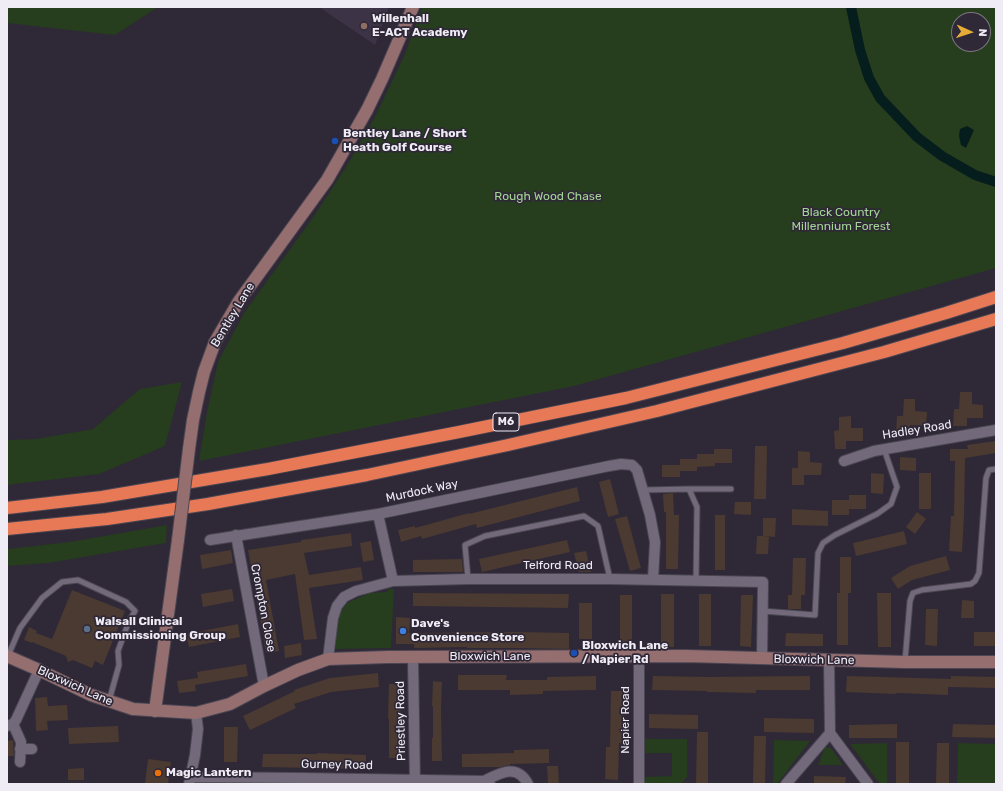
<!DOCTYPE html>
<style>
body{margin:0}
#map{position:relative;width:1003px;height:791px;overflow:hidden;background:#2f2837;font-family:Rubik,sans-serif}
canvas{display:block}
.frame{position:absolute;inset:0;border:8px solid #f0ecf6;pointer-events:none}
.north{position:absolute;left:951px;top:12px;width:40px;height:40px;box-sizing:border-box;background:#2f2837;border:1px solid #7c7683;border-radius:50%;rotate:93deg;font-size:11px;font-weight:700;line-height:16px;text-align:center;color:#f0ecf6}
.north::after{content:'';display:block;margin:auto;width:14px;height:18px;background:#e5ad35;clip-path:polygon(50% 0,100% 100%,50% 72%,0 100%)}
</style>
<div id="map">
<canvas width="1003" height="791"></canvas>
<div class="frame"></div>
<div class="north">N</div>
</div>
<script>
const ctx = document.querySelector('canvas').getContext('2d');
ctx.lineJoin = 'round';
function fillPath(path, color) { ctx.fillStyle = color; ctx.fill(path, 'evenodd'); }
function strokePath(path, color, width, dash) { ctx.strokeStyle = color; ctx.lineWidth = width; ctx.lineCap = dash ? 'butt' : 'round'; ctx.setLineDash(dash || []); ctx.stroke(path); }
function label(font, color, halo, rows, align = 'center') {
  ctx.font = font + ' Rubik,sans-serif'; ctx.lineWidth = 3.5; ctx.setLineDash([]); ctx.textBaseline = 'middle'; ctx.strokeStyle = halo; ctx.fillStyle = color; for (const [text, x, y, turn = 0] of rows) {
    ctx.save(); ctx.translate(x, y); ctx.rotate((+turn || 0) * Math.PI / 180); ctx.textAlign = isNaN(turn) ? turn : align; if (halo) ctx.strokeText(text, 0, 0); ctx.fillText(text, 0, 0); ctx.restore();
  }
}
fillPath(new Path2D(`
 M319,7H389L375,45Z`), '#3c3347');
fillPath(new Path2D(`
 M7,7H158L115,35L7,23Z
 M422,7H996V268L574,386L199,461L207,412L218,362L244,313L314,216L346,167L375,117L405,54ZM959,20H983V44H959Z
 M182,382L165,446L99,474L7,485V440L36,439L93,429L140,389Z
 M167,525L166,543L48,563L7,566V549L70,542Z
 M388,589H394L391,648L336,649L334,637L338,616L347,603L370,593L387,592Z
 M643,739H687V777L681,784H644L643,777L672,776V753H643Z
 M774,740L810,741L777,784H773Z
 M887,743V784H880L850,744Z
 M958,743L996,744V784H957Z
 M825,747L831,748L843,765H818Z`), '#263d1e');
fillPath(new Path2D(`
 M967,126L974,130L966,148L961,145L959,136L960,129Z`), '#051d1d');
strokePath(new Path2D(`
 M851,7L860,50L869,78L880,98L917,137L942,156L975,175L996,182`), '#051d1d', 10);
fillPath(new Path2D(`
 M960,392H972V404L983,405V418H967V426H953L954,409H959Z
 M904,399H915V411L927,412L926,426L910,425V433H896L897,416H903Z
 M851,416V428H863V441H846V449H835L834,431L839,430V417Z
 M996,441V453L965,458L964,516L962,552L949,551L951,516H954L955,461H950V449H968L967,445Z
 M755,446H767L766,499H754Z
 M714,449H732V463H715V466L697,467V471H680V477H662V465H680V459H697V454H714Z
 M798,451L810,452V462L822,463L821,475H804V485H792V468H798Z
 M900,457L916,458V471L900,470Z
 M871,473L884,474L883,494L871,493Z
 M919,473H931V509H919Z
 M610,479L619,514L608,517L599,482Z
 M577,487L580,501L477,528L476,524L422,539L421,536L401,542L398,530L415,526V528L469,513V514Z
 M673,493L674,515H679L678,569H666V512H664L663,494Z
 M849,495H866V509H849V515H832V500H849Z
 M735,502H751V515L734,514Z
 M792,509L828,511V526L792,525Z
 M917,512L926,519L915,534L906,527Z
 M715,515H725V570H715Z
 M627,516L641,568L630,571L615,519Z
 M763,518H776L775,537L763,536H769L768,554H756L757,536H763Z
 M904,531L907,544L856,556L853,543Z
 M351,533L352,546L304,553L309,575L361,567L363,580L309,588L317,639L304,640L295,574L266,580L279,651L266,653L248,550L301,542V540Z
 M567,540L570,552L482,572L479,559Z
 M371,541L374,560L363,562L360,543Z
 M231,550L233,563L202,569L200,555Z
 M586,551L591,572H579L574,553Z
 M946,556L950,570L912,580L898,589L891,578L910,566Z
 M840,557H851V593H848V645H837V593H840Z
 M793,558H806L805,595H801V609H788V595H792Z
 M462,559L463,572H413V560Z
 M232,589L234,601L203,607L201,594Z
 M72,590L125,611L103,665L95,661L92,668L73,660L68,662L66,656L32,642V643L24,640L29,627L37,631L36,633L52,639Z
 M413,593L569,594L568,608L413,606Z
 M877,593H891V647H878Z
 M661,594H674V647H661Z
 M699,594H711V646H699Z
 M620,595H632V645H620Z
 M741,595H753L751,647L740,646Z
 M962,600L974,601V618H961Z
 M579,603H592V639H579Z
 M926,609H938L937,646L925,645Z
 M396,617L410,618L409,633L515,632L569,633V649L515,648H467V647L414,648V644H396Z
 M238,624L240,637L189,647L186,634Z
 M974,632H996V646H974Z
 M786,633L823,634V646H785Z
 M301,643L302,655L285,658L284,646Z
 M246,664L248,676L195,685L196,691L179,693L177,681L198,678L197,672Z
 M378,673L379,687L331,692L294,704L296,708L250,730L243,716L295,691L294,690L330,678Z
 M458,675H507L506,680H547V677L596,676V690L543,691V694L510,695V690H458Z
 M653,676L707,677L810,676V690H756V693L707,692V691L652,690Z
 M847,676L951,679V676L996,677V688L948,687V695L896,693V694L846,692Z
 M433,681L442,682L441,710L442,761H432V738H433V706H432Z
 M389,684H401L400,722V758H389V719L388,718Z
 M611,691H623L622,743H619L618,780L605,779L606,747H610Z
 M47,697L48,706L67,705L68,720L47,721L48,730L36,731L35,698Z
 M649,714L698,715V729L649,728Z
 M764,718L814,719V733L764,732Z
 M897,724V738H849V725Z
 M953,724L996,725V738L952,737Z
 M118,726L119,742L69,744L68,728Z
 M224,727H238L237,762H224Z
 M697,732H708V784H696Z
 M754,736H766L765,784H753Z
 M13,740L14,756H7V741Z
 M896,742H909V784H896Z
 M937,743H949V784H936Z
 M549,749V763L510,764V765L500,767H462V754L514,753V750Z
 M317,753L366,755V769L262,767L263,754H317Z
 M148,759L171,762L168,784H145Z
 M547,766H558L559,784H548Z
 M84,768V780H68V769Z
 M814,776L846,777L845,784H814Z`), '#4a3a31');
const lane = new Path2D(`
 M689,489H731
 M643,490L689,489L697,507L696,580
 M468,579L465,545L485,536L584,516L598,526L610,579
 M762,611L815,615L818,553L823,543L835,535L877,514L891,504L897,487L884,449
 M8,656L20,628L42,598L62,582L78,580L126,602L135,611L129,621L118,651L119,665L109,701
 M905,661L910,601L913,593L922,590L971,584L975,581L979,573L986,478L989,470L996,469`);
const street = new Path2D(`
 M844,461L874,451L996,430
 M378,514L393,581
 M236,535L264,686
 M210,540L378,514L609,466L621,464L632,465L637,470L650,515L655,542L653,580
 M639,657V784
 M413,658L415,784
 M328,659L333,618L337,606L344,597L356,591L393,581L468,579H610L763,582L762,658
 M829,660L830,733L868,784
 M13,724L21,742L20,762
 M7,726L13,724L16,720L39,670
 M20,749H32
 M190,777L300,778L484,781L490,784
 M484,781C500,773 517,763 528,784
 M189,784L195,755L198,729L196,713
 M786,784L830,733`);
const secondary = new Path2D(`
 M189,449L193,420L199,392L204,372L215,342L239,301L327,180L367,110L382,79L413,7
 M7,656L39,670L91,695L133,709L196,713L230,704L264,686L298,670L328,659L388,657L686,656L905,662H996
 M155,711L178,540`);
const highway = new Path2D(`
 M7,508L102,497L268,469L459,432L626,398L843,343L946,313L996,297
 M7,529L107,519L208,504L367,475L508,445L657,411L884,352L996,319`);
strokePath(lane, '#4b4652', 7);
strokePath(street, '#4b4652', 12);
strokePath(secondary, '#4b4652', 14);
strokePath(highway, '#4b4652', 14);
strokePath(lane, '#726a7b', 5);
strokePath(street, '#726a7b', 10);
strokePath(secondary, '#956e70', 12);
strokePath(highway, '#e87957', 12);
const secondaryBridge = new Path2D(`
 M178,540L189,449`);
strokePath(secondaryBridge, '#4b4652', 14, []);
strokePath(secondaryBridge, '#956e70', 12);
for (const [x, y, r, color] of [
 [364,26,4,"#8d6e63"],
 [335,141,4,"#1a4fb4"],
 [87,629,4,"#5c6f8a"],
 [403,631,4,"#3f7fe0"],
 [574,653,4,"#1a4fb4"],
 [158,773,4,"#e8710a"]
]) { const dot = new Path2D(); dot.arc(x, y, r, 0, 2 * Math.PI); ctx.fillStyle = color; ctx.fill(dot); strokePath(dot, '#2f2837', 1.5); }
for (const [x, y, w] of [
 [506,422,26]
]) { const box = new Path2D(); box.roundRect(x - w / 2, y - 9, w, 18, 3); ctx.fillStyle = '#2f2837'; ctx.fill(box); strokePath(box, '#f0ecf6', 1); }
label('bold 11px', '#f0ecf6', null, [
 ["M6",506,422]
]);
label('bold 12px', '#f0ecf6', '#2f2837', [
 ["Willenhall",372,19],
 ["E-ACT Academy",372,33],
 ["Bentley Lane / Short",343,134],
 ["Heath Golf Course",343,148],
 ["Walsall Clinical",95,622],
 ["Commissioning Group",95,636],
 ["Dave's",411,624],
 ["Convenience Store",411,638],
 ["Bloxwich Lane",582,646],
 ["/ Napier Rd",582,660],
 ["Magic Lantern",166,773]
], 'left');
label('12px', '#a3d593', '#2f2837', [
 ["Rough Wood Chase",548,197],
 ["Black Country",841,213],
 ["Millennium Forest",841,227]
]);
label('12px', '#f0ecf6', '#2f2837', [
 ["Bentley Lane",233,315,-59],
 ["Hadley Road",917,430,-9],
 ["Murdock Way",422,491,-12],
 ["Telford Road",558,566],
 ["Crompton Close",263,608,79],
 ["Bloxwich Lane",490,657],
 ["Bloxwich Lane",814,660,1],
 ["Bloxwich Lane",75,686,24],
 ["Napier Road",626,720,-90],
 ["Priestley Road",401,721,-91],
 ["Gurney Road",337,765,1]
]);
</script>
